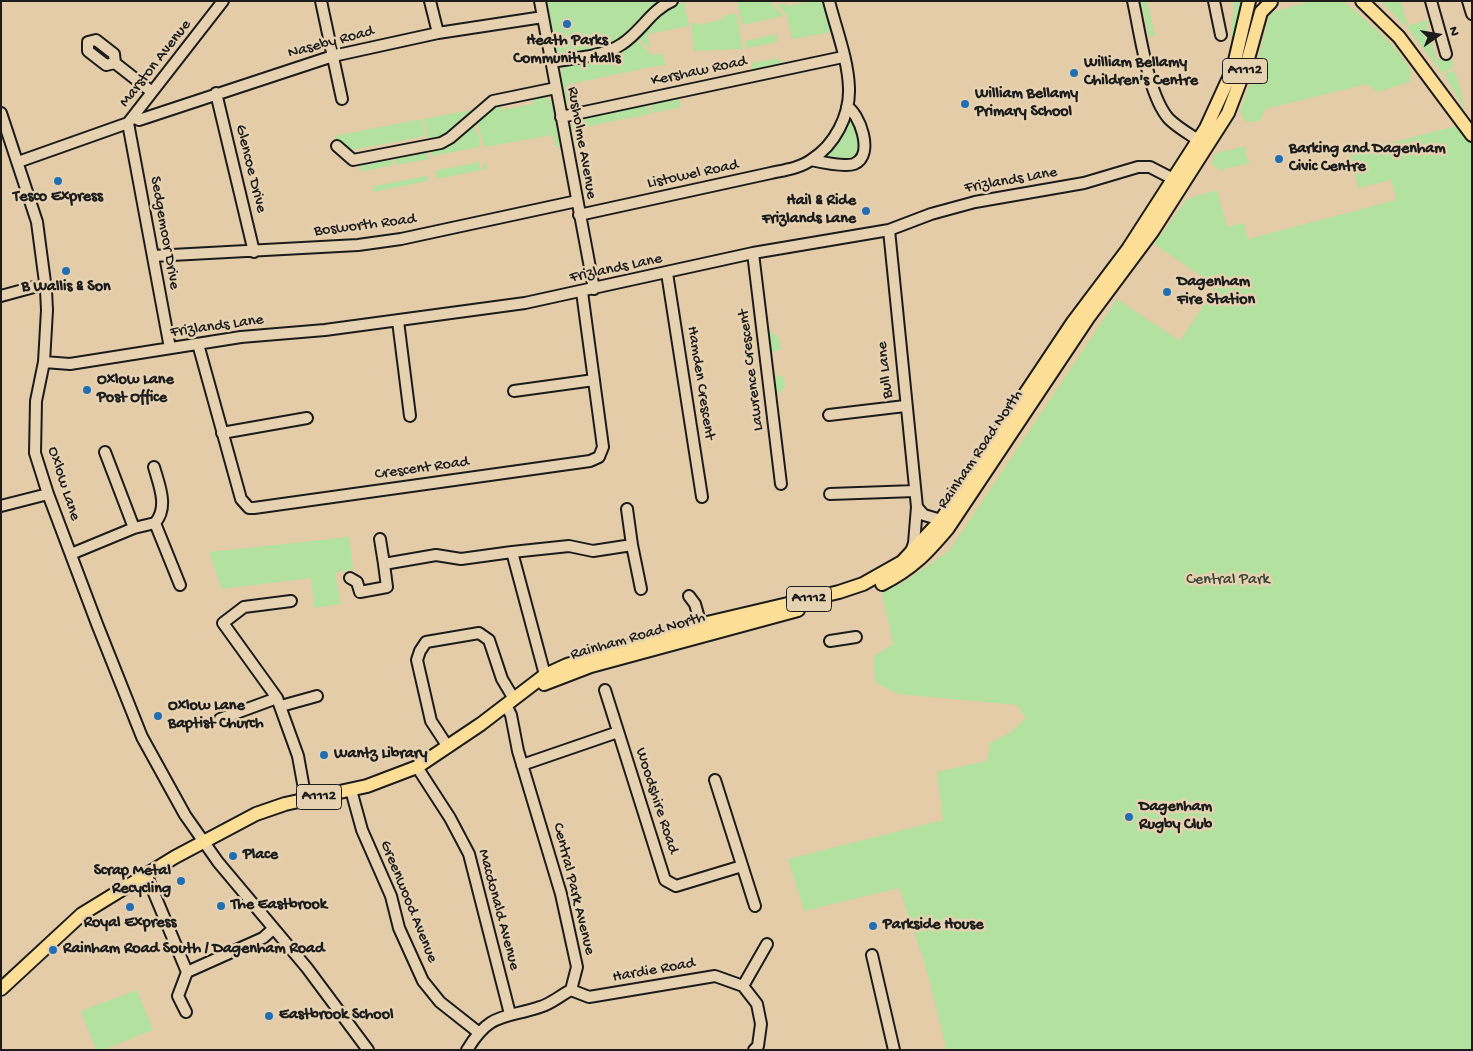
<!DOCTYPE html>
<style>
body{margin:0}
#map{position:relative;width:1473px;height:1051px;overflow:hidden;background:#e4cca9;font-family:"Gochi Hand",sans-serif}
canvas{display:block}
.frame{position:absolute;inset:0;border:2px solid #1c1c1c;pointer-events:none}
.north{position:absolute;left:1413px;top:10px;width:50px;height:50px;-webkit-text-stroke:4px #e6d1b0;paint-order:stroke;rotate:77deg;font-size:14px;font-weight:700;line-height:20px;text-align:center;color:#1c1c1c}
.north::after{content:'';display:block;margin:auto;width:18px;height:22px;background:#1c1c1c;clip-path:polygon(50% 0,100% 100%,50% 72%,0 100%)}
</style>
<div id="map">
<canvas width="1473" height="1051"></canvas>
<div class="frame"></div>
<div class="north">N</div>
</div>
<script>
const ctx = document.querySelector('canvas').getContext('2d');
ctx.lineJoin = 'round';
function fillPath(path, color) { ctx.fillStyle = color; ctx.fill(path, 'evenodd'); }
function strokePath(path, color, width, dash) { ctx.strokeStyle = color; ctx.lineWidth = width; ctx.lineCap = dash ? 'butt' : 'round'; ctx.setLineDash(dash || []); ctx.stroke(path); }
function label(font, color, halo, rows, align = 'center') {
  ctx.font = font + ' "Gochi Hand",sans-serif'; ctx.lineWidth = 5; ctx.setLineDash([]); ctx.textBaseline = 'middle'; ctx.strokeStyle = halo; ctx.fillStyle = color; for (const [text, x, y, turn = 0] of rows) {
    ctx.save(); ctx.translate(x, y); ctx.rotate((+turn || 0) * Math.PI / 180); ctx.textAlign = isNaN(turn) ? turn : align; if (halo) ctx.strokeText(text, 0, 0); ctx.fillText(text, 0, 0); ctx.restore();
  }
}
fillPath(new Path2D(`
 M546,1H663L625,39L608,47L563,55L556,51Z
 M737,1H771L772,5L784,16L742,25Z
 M812,1H824L832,32L792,39L787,15L776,5L786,3L787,6Z
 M1141,1H1147L1155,35L1149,37Z
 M1234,1H1245L1229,61Z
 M1311,1H1344C1367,22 1396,43 1411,71L1410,82L1377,92L1367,84L1265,109L1260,121L1246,122L1240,111L1257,63L1269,16L1273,12Z
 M1380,1H1401L1407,23L1404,25Z
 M684,2L689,26L648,34L649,48L638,38C647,22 666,6 684,2Z
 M736,13L743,49L694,51L691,23L696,22L697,25L724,19L723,16Z
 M1432,19L1433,22L1426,24L1437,60L1451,56L1454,67L1442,73L1406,26Z
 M776,34L778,42L747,48L745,41Z
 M636,39L652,55L663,54L667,72L664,65L656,66L570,84L568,86L570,97L567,105L560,74L564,65C591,56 613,61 636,39Z
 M779,58L783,64L752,71V63Z
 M1454,71H1455L1466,111L1444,74Z
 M545,96L552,102L560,148H557L552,135L485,147L476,121L489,109L501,104L502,110L533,104L532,98Z
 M675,98L679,99L681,107L652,113L650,103Z
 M648,104L650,114L619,120L617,110Z
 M476,109L447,137L429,143L424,119Z
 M616,111L618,120L571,130V124L575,119Z
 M850,116L852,117L863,150L851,162L822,158L839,139Z
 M422,119L425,136L347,151L334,136Z
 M473,124L479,136L480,147L432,156L431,151L447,146Z
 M1455,126L1472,144V1050H947L924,961L899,888L804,911L788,859L943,820L937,772L987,761L990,743L1010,733L1026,718L1017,705L898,694L875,682L873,657L893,644L882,592L905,581L949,551L1117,299L1180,341L1216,286L1154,244L1187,199L1217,190L1227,227L1244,223L1248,239L1396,200L1391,180L1358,188L1350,154Z
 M1246,146V156L1250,163L1221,170L1212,165L1213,156L1216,153Z
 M427,151L429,159L396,165L394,158Z
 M392,159L393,165L359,172L360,164Z
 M480,162L479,169H483V164L486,163L487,169L437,179L436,171L438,170Z
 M427,176L428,181L373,192L374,186Z
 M768,329L780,339L781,349L771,353Z
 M773,374L784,377L785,386L776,398Z
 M349,537L353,569L335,573L341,604L314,608L311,578L222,589L209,552Z
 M137,990L153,1030L103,1050H96L81,1011Z`), '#b3e1a0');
const minor = new Path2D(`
 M321,1L342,99
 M430,1L438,33
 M540,1L594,289
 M1133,1C1140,32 1148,96 1169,119C1179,129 1193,136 1204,144
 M1214,1L1221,35
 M1431,1L1446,54
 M1468,1L1472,14
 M551,62C573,58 603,57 622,44C641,32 651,10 672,1
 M115,63L114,54L96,40L88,42V51L106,65L115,63L152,92
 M216,93L254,252
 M1,113L37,222L46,290L47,310L44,362L36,401L35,453L48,494L97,624L142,737L185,815L218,862L307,968L368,1050
 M133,117L139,120L333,56L438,33L543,17
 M561,117L843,57
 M128,123L170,348
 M337,146L353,160L441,143L450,138L493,101L556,88
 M811,160C820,162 846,167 854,164C876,155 858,111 847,107
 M18,162L128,123L223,1
 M579,215L771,173C785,170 800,168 811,160C835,145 850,115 849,88C848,59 836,29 829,1
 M889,230L917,507L914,543L911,552
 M753,253L781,484
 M153,256L358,245L401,239L577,201
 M667,273L702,497
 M1,296L34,287
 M398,321L410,416
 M198,344L241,499L249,508H254L590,461L599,457L603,447L582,292
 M44,362L70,364L241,337L325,330L525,303L753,253L889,230L931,214L975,202L1084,183L1138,167H1150L1179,182
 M514,391L594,380
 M829,415L905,406
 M222,433L307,418
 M105,452L134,528
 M154,467C159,485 169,507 155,523
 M830,494L915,491
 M1,506L48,494
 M917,507L924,515L941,520
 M155,523L180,585
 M380,539L384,564
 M632,545L641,589
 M512,552L569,546L593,551L632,545L627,509
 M71,554L134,528L155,523
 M350,578L357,582L360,592L387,587L384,564L436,555L461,559L512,552L545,675
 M689,596L695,604L701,625
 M291,601L244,607L223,623L277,698L298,756L306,800
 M830,641L856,637
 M605,690L665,880L676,886L742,866
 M281,706L317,696
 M220,719L277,698
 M448,747L431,721L417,660L420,651L426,642L479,633L489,640L502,679L514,699
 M522,765L618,732
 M417,767L450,818L469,854L510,1014
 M715,780L755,906
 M351,790L362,830L391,896L399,928L423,981L440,1002L478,1032
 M146,874L187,972L263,938L273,929
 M872,955L894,1050
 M743,986L767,944
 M571,990L589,997L715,976L743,986L757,1004L761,1024L758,1046L754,1050
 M186,1012L178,996L187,972
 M467,1050C490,1012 503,1019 540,1007C551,1004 561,995 571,990L577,967L561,894L518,751L511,715L506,705`);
const major = new Path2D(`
 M1362,1L1399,37L1472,135
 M882,584C912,569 926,554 948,528L1088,318L1152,232L1228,113L1246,66L1261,12L1271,2
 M544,684L591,666L798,610
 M1,989L82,914L175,857L256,814L285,804L367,786L417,767L481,724L545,675L567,665L707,623L839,592L863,584L902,562L941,520L1073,322L1128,249L1206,128L1233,69L1249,1`);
strokePath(minor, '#1c1c1c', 14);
strokePath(major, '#1c1c1c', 16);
strokePath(minor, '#e6d1b0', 10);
strokePath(major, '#fdde96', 12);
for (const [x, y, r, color] of [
 [567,24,5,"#1f6fb2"],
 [1074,73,5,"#1f6fb2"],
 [965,104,5,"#1f6fb2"],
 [1279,159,5,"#1f6fb2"],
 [58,181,5,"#1f6fb2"],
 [866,211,5,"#1f6fb2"],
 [66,271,5,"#1f6fb2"],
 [1167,292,5,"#1f6fb2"],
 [87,390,5,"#1f6fb2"],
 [158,716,5,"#1f6fb2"],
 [324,755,5,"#1f6fb2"],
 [1129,817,5,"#1f6fb2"],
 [233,856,5,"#1f6fb2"],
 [181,881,5,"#1f6fb2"],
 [221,906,5,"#1f6fb2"],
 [130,907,5,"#1f6fb2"],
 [873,926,5,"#1f6fb2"],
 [53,950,5,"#1f6fb2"],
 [269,1016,5,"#1f6fb2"]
]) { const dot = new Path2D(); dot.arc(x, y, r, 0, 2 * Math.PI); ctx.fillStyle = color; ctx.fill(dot); strokePath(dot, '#e6d1b0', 2); }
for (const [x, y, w] of [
 [1245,71,45],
 [809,599,45],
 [319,797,45]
]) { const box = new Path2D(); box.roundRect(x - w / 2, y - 12.5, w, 25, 4); ctx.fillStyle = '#e6d1b0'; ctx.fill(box); strokePath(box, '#1c1c1c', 1); }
label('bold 15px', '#1c1c1c', null, [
 ["A1112",1245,71],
 ["A1112",809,599],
 ["A1112",319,797]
]);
label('bold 16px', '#1c1c1c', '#e6d1b0', [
 ["Heath Parks",567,42,"center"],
 ["Community Halls",567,60,"center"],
 ["William Bellamy",1084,64],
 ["Children's Centre",1084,82],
 ["William Bellamy",975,95],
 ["Primary School",975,113],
 ["Barking and Dagenham",1289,150],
 ["Civic Centre",1289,168],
 ["Tesco Express",58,198,"center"],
 ["Hail & Ride",856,202,"right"],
 ["Frizlands Lane",856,220,"right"],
 ["Dagenham",1177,283],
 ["Fire Station",1177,301],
 ["B Wallis & Son",66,288,"center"],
 ["Oxlow Lane",97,381],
 ["Post Office",97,399],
 ["Oxlow Lane",168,707],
 ["Baptist Church",168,725],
 ["Wantz Library",334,755],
 ["Dagenham",1139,808],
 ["Rugby Club",1139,826],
 ["Place",243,856],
 ["Scrap Metal",171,872,"right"],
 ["Recycling",171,890,"right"],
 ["The Eastbrook",231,906],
 ["Royal Express",130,924,"center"],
 ["Parkside House",883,926],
 ["Rainham Road South / Dagenham Road",63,950],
 ["Eastbrook School",279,1016]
], 'left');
label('16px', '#1c1c1c', '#e6d1b0', [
 ["Naseby Road",331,43,-15],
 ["Marston Avenue",156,64,-52],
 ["Kershaw Road",699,72,-12],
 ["Rusholme Avenue",581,143,80],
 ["Glencoe Drive",250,169,76],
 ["Listowel Road",693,175,-12],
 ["Frizlands Lane",1011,181,-10],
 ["Bosworth Road",365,226,-7],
 ["Sedgemoor Drive",164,233,80],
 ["Frizlands Lane",616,269,-12],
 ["Frizlands Lane",217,327,-8],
 ["Lawrence Crescent",752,370,-97],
 ["Bull Lane",886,370,-96],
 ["Hamden Crescent",700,383,81],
 ["Rainham Road North",981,450,-56],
 ["Crescent Road",422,469,-8],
 ["Oxlow Lane",63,484,72],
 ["Rainham Road North",638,637,-16],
 ["Woodshire Road",656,801,72],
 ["Central Park Avenue",573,889,76],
 ["Greenwood Avenue",408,902,68],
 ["Macdonald Avenue",498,910,75],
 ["Hardie Road",654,971,-10]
]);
label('16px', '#3a4336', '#e6d1b0', [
 ["Central Park",1228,581]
]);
</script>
